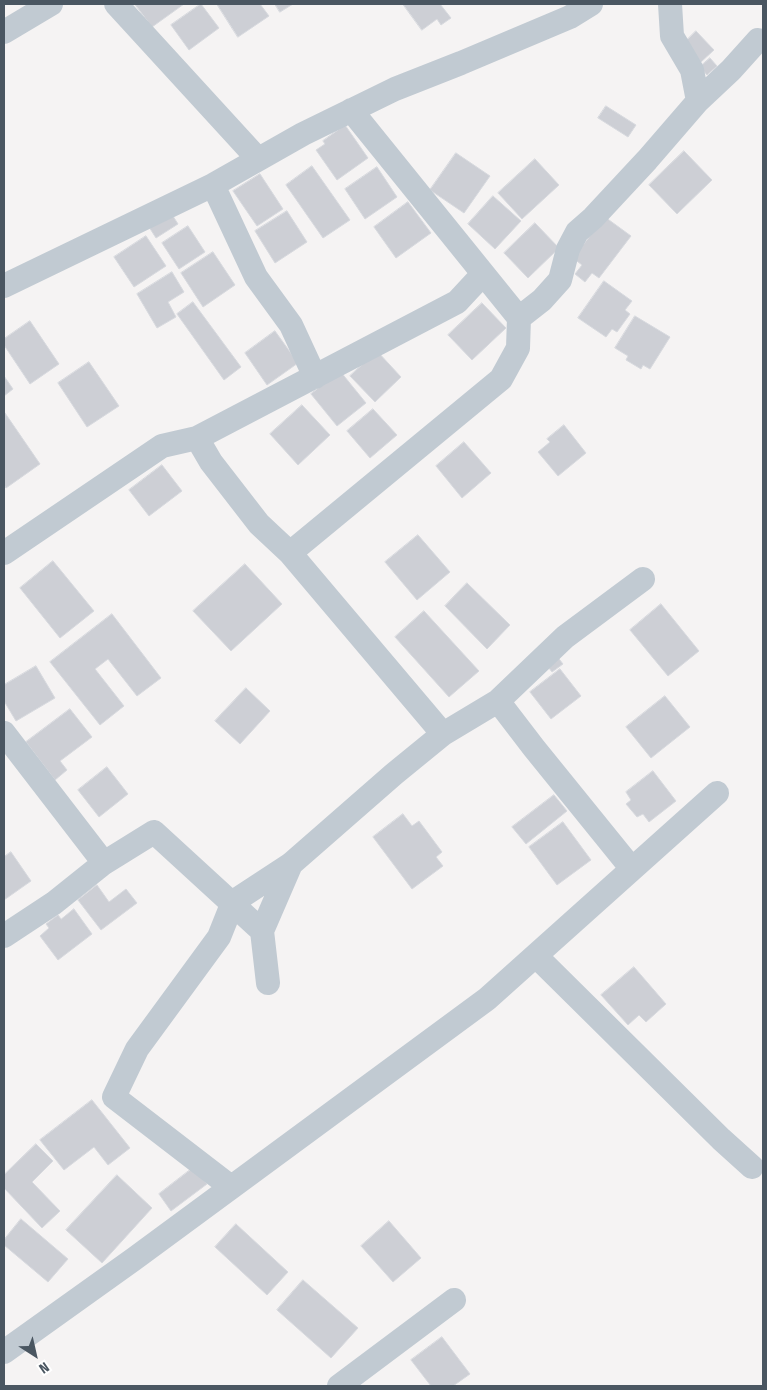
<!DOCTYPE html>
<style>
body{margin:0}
#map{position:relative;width:767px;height:1390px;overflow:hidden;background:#f5f3f3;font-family:"Fira Sans Condensed",sans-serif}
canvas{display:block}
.frame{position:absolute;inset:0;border:5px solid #4a5661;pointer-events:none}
.north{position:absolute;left:10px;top:1330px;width:50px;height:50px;-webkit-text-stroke:4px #fff;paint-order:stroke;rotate:145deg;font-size:14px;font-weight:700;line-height:20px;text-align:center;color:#4a5661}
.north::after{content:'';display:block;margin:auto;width:18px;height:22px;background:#4a5661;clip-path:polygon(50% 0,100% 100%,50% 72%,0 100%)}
</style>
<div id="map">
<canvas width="767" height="1390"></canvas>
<div class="frame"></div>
<div class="north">N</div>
</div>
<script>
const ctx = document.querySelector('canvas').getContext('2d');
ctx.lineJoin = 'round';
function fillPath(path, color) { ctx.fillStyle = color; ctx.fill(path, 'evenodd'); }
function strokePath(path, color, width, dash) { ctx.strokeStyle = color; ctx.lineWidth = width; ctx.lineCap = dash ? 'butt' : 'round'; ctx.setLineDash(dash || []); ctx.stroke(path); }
const building = new Path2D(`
 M135,4H184L152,27Z
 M201,4L219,28L189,50L171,25Z
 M217,4H260L269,16L238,37Z
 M275,4H293L280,12Z
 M403,4H440L451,18L441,25L437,19L422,30Z
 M696,31L714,50L701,62L684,43Z
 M710,58L717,66L707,75L700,67Z
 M606,106L636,125L628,137L598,118Z
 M345,125L368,158L337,180L316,150L325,144L323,141Z
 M684,151L712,180L677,214L649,185Z
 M456,153L490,176L464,213L430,190Z
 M535,159L559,185L522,219L498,193Z
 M312,166L350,220L323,238L286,185Z
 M377,167L397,197L365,219L345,189Z
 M260,174L283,209L257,226L233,191Z
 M493,196L521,221L495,249L468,224Z
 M408,202L431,233L396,258L374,227Z
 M287,211L307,242L275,263L255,231Z
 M171,213L178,224L156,238L149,227Z
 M605,217L631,236L599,278L592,273L585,282L575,274L582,265L573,258Z
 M535,223L559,248L528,278L504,253Z
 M188,226L205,252L179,269L162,243Z
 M146,236L166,266L134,287L114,257Z
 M213,252L235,285L203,307L181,273Z
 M172,272L184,292L168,302L176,317L157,328L137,294Z
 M604,281L632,301L625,310L630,314L617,332L612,329L606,337L578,318Z
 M193,302L241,367L224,380L177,314Z
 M482,303L506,328L472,360L448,335Z
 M635,316L670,337L650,369L643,365L641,369L626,360L628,356L615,348Z
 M30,321L59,364L30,384L4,345V339Z
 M275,331L298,363L267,385L245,353Z
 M377,351L401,377L375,402L350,376Z
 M89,362L119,406L87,427L58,383Z
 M340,371L366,403L337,426L311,394Z
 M4,376L13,389L4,396Z
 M302,405L330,435L298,465L270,434Z
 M373,409L397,435L370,458L347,431Z
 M5,413L40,464L6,488L4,485Z
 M564,425L586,453L558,476L538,452L550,442L547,439Z
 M464,442L491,473L462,498L436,466Z
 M162,465L182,491L149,516L129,490Z
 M418,535L450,572L417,600L385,562Z
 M53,561L94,611L60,638L20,588Z
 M245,564L282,604L231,651L193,611Z
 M467,583L510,625L487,649L445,606Z
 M661,604L699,651L668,676L630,630Z
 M424,611L479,671L449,697L395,637Z
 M112,614L161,678L137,696L108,659L95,669L124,706L100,725L50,662Z
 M556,655L563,664L552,672L545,663Z
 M36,666L55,698L16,721L4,701V685Z
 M560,669L581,696L551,719L530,692Z
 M246,688L270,711L240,744L215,721Z
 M665,696L690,727L651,758L626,727Z
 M70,709L92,737L60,761L67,770L55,780L26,742Z
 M107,767L128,794L99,817L78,790Z
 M653,771L676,801L649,822L643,814L637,817L626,804L631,800L626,792Z
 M554,795L567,811L526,844L512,827Z
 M403,814L412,826L419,821L442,852L436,857L443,866L412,889L373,837Z
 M563,822L591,860L557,885L529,847Z
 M11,852L31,881L4,900V857Z
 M97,885L109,902L126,889L137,903L101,930L78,900Z
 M74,909L92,934L58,960L40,936L49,928L46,924L58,915L61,919Z
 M634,967L666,1004L646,1022L639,1015L628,1025L601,995Z
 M92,1100L130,1148L108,1165L94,1147L64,1170L40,1140Z
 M36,1144L53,1161L32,1182L60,1211L42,1228L4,1188V1175Z
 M194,1167L207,1184L171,1211L159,1194Z
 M117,1175L152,1208L102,1263L66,1230Z
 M21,1219L68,1259L48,1282L4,1245V1240Z
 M389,1221L421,1258L393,1282L361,1246Z
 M236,1224L288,1272L267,1295L215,1247Z
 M303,1280L358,1328L331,1358L277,1310Z
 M442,1337L470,1374L453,1386H431L411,1360Z`);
fillPath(building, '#cdcfd5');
strokePath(building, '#d7d9de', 1);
strokePath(new Path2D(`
 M116,4L258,159
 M670,4L672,36L692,70L698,101
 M4,32L51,4
 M351,110L519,318
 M213,185L256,277L291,325L315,377
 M4,286L213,185L303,134L395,89L461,63L570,17L591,4
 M197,438L211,462L259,524L290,553L443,734
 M4,553L162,446L197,438L457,302L483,274
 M290,553L501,379L518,348L519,318L542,300L560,280L568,249L577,232L593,218L647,160L698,101L731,70L758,40
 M498,701L534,748L632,869
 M4,733L104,863
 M4,936L54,903L104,863L154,832L262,931
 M536,956L721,1139L752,1167
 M268,983L262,931L291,864
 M231,1187L114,1097L137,1049L219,937L233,902L291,864L394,774L443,734L498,701L565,637L643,579
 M4,1352L134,1259L487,999L717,793
 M339,1386L454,1300`), '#c1cad2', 24);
</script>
